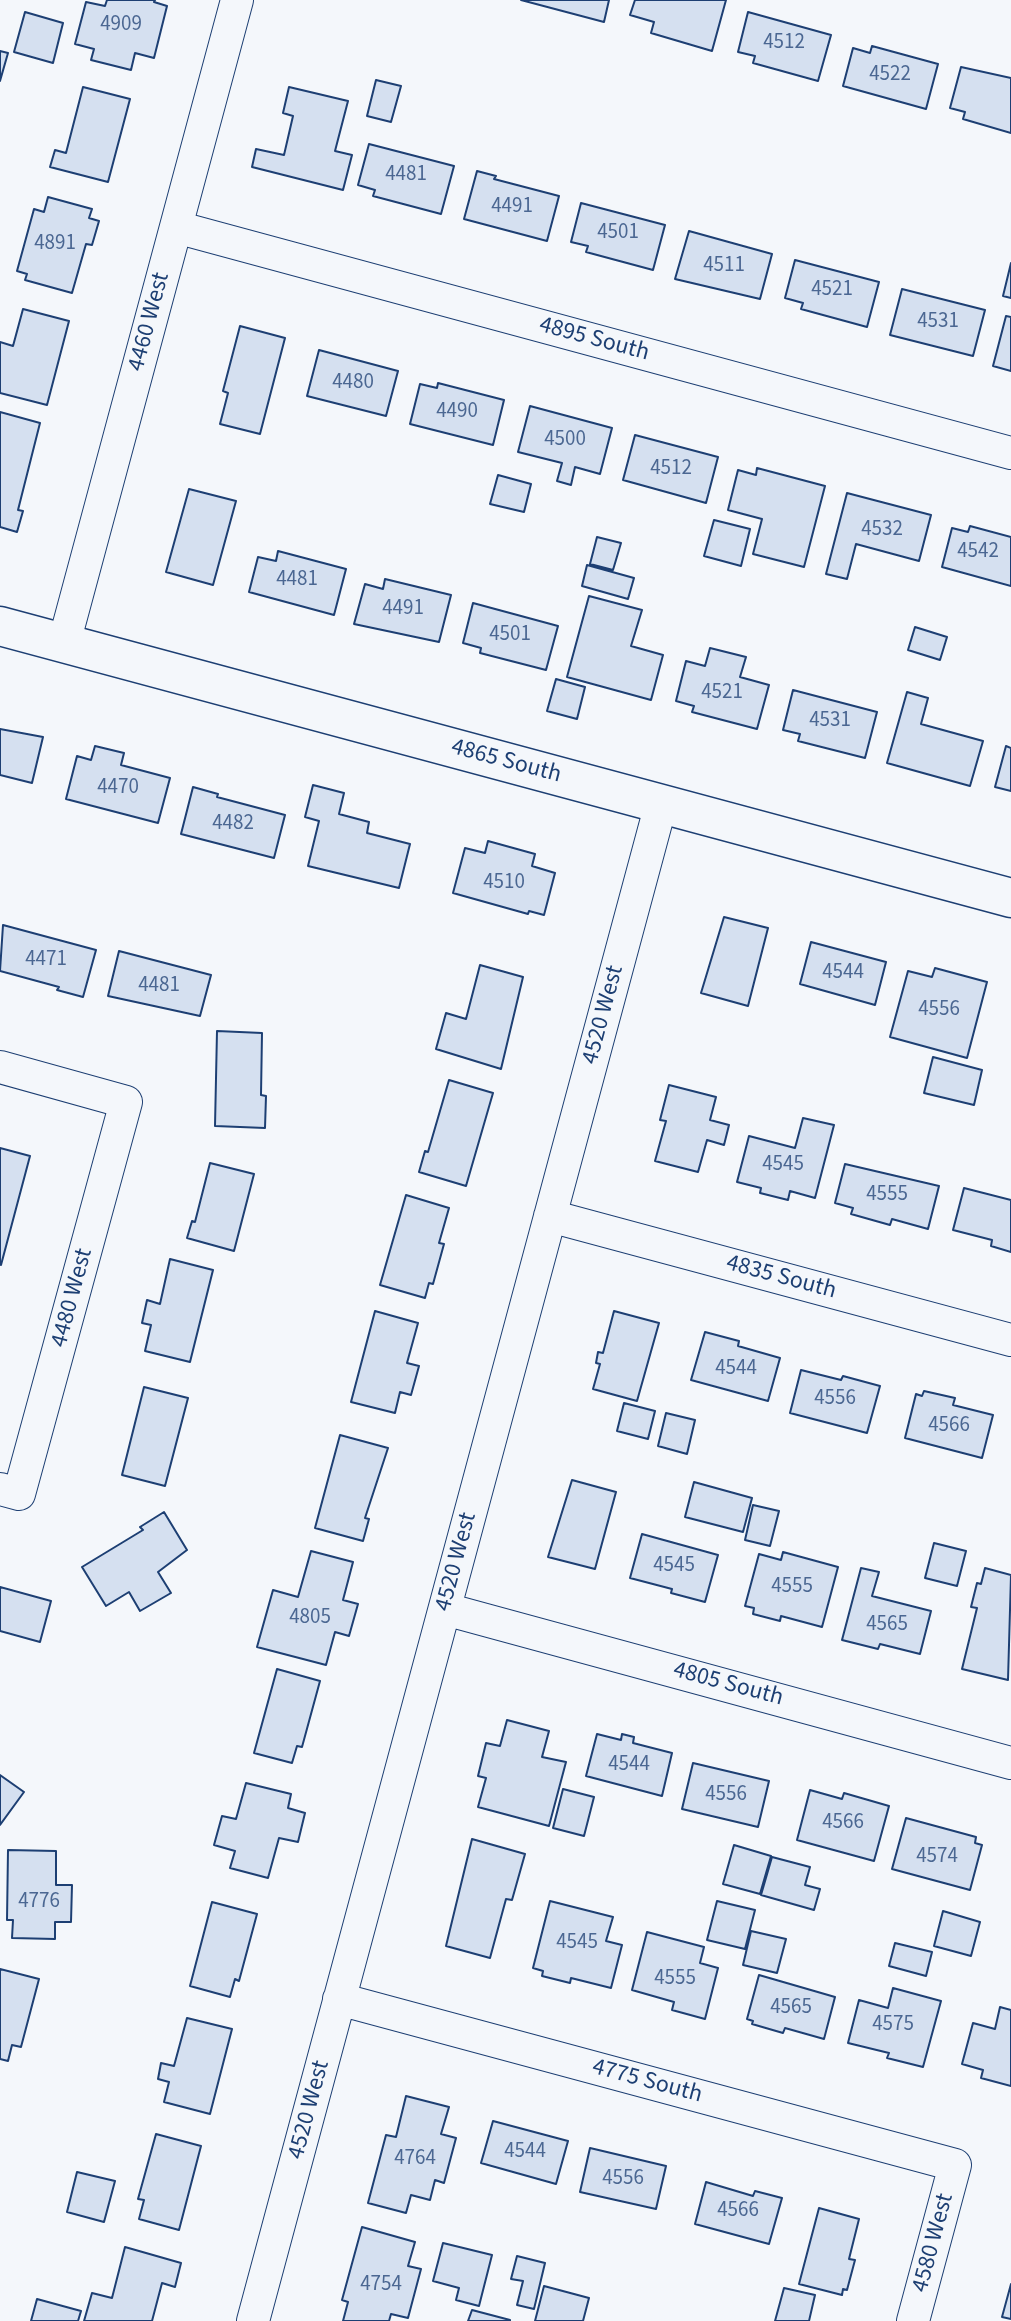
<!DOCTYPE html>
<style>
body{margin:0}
canvas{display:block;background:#f4f7fb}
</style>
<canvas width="1011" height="2321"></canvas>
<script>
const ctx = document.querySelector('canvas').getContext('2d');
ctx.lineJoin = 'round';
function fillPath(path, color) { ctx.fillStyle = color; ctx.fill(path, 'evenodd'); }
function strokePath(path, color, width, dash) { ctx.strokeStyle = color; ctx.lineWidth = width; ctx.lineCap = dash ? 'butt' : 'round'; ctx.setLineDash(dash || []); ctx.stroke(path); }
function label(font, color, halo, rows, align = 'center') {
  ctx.font = font + ' "Source Sans 3",sans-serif'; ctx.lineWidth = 5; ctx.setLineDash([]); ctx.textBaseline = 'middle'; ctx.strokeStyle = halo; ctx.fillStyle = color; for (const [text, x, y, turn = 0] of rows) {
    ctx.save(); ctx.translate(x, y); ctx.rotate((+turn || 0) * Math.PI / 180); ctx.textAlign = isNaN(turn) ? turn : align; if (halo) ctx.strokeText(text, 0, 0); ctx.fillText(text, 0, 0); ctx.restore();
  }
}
const building = new Path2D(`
 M107,0H155L154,2L167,6L154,58L135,53L131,70L91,60L94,49L75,44L86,2L105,6Z
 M521,0H609L604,22Z
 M635,0H726L712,51L651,33L654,22L630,15Z
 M25,12L63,23L53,63L14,52Z
 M748,12L831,35L818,81L753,63L755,56L738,52Z
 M872,46L938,64L926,109L843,86L853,48L870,53Z
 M0,51L8,53L0,81Z
 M961,67L1011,78V133L963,119L965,112L950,108Z
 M376,80L401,86L391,122L367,116Z
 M83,87L130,99L108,182L50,167L55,150L66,153Z
 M289,87L348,101L335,151L352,155L343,190L252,167L256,149L284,155L293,116L283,113Z
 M369,144L454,166L441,214L373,196L375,190L358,185Z
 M477,171L496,176L494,179L559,196L547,241L464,219Z
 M48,197L92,209L89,218L99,221L92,245L86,244L72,293L25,280L27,274L17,271L34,209L44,212Z
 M581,203L665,225L653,270L586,252L588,246L571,242Z
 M689,231L772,254L760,299L675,279Z
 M795,260L879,282L867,327L801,309L803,303L785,298Z
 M1011,263V298L1003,296Z
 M902,289L985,310L973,356L890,335Z
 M23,309L69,321L47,405L0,393V342L13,346Z
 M1006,316L1011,317V371L993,366Z
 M240,326L285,338L260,434L220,424L228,393L223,391Z
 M319,350L398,371L386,416L307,396Z
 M438,383L504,400L493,445L410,424L420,384L437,388Z
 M530,406L612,428L600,474L575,467L571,485L557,481L562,463L518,452Z
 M0,412L40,423L18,510L23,511L17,532L0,527Z
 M635,435L718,457L706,503L623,480Z
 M757,468L825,486L804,567L753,554L762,519L728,510L738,470L756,475Z
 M498,475L531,484L524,512L490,504Z
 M189,489L236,501L213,585L166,572Z
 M847,493L931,515L919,561L856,544L847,579L826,574Z
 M714,520L750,529L741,566L704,556Z
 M970,526L1011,537V586L942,567L952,528L968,532Z
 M597,537L621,543L613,570L590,564Z
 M278,551L346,569L334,615L249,592L258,557L276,561Z
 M587,565L634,578L628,599L582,586Z
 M385,579L451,595L439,642L354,624L365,584L383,589Z
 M589,596L642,610L631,646L663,655L651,700L567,677Z
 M473,603L558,626L546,670L480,653L481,648L463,643Z
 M915,627L947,637L940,660L908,650Z
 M710,648L746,657L740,677L769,685L757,729L692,712L694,706L676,701L686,661L705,666Z
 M556,679L585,687L577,719L547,711Z
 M793,690L877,712L865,758L798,741L800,734L783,730Z
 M907,692L928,698L921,724L983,741L970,786L887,763Z
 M0,729L43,737L32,783L0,775Z
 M95,746L124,753L121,765L170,778L158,823L66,799L77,756L91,760Z
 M1006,746L1011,748V791L995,787Z
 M313,785L344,793L339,814L369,822L367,833L410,844L399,888L308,866L319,821L305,817Z
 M193,787L218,794L217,797L285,815L274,858L181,834Z
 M488,841L535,854L532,866L555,873L544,915L529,911L528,914L453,893L465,848L485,853Z
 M724,917L768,928L748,1006L701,993Z
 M3,925L96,950L83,997L57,990L59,987L0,971Z
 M811,942L886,962L875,1005L800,984Z
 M119,951L211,975L200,1016L108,996Z
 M480,965L523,977L501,1069L436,1049L446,1013L466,1019Z
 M935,968L987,982L967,1058L890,1037L908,971L932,977Z
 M217,1031L262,1033L261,1095L266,1096L265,1128L215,1126Z
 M933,1057L982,1070L974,1105L924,1093Z
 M449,1080L493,1093L466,1186L419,1172L425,1151L428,1152Z
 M669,1085L716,1097L710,1120L729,1125L724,1145L707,1140L698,1172L655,1161L666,1121L660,1120Z
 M803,1118L834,1125L815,1198L790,1191L788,1200L760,1193L761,1188L737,1182L749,1136L795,1148Z
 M0,1148L30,1156L1,1265L0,1264Z
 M210,1163L254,1174L234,1251L187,1238L192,1221L195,1222Z
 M845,1164L939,1186L928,1229L892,1219L890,1225L851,1214L853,1208L835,1203Z
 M964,1188L1011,1200V1252L991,1246L992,1240L953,1230Z
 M406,1195L449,1208L439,1243L444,1244L433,1284L429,1283L425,1298L380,1285Z
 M170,1259L213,1270L190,1362L145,1351L151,1325L142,1323L147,1300L160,1304Z
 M375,1311L418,1323L407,1363L419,1366L411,1395L400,1392L395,1413L351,1402Z
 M614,1311L659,1323L637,1401L593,1389L600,1364L596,1363L598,1352L603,1353Z
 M705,1332L739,1341L738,1346L780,1358L768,1401L691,1380Z
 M801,1370L841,1380L843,1376L880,1386L867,1433L790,1413Z
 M144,1387L188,1398L165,1486L122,1475Z
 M924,1391L955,1398L953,1405L993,1415L982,1458L905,1438L916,1394L922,1396Z
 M624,1403L655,1411L648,1439L617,1431Z
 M666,1413L695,1420L687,1454L658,1446Z
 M340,1435L388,1448L365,1518L369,1519L363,1541L315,1528Z
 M572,1480L616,1492L595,1569L548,1557Z
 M694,1482L752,1498L743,1532L685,1517Z
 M753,1505L779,1511L770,1546L745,1540Z
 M164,1512L187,1550L158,1572L171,1593L140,1611L129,1592L106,1606L82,1567L143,1530L140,1527Z
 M642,1534L718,1555L705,1602L671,1593L672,1589L630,1578Z
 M934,1543L966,1551L957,1586L925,1578Z
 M311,1551L353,1562L343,1600L358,1604L349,1636L335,1632L326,1665L257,1647L273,1590L298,1597Z
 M783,1552L838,1567L822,1627L781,1616L780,1621L753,1614L754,1608L745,1606L759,1554L781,1560Z
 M861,1568L879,1572L872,1596L931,1611L920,1654L880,1644L878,1649L842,1640Z
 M985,1568L1011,1575L1008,1680L962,1669L977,1608L971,1607L977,1583L981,1584Z
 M0,1587L51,1601L40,1642L0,1631Z
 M277,1669L320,1681L302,1747L297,1746L292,1763L254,1753Z
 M507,1720L549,1731L542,1757L566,1762L549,1826L478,1807L486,1778L478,1776L486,1743L500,1746Z
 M597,1734L621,1740L622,1734L634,1737L633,1743L672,1753L662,1796L586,1776Z
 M693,1763L769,1781L758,1827L682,1809Z
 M0,1775L24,1792L0,1825Z
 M246,1783L291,1794L288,1808L305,1813L298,1842L279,1838L268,1878L230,1868L235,1851L214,1845L222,1816L236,1819Z
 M563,1789L594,1797L584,1836L553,1828Z
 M810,1790L842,1799L844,1793L889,1806L874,1861L797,1840Z
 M906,1818L976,1837L975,1843L982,1845L970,1890L892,1869Z
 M472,1839L525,1854L512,1900L506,1899L490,1958L446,1946Z
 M734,1845L771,1856L760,1894L723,1884Z
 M8,1850L56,1851V1885H72L71,1922H55V1939L12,1938L13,1920H7Z
 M772,1857L810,1867L805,1885L820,1889L814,1910L761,1895Z
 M550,1901L613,1917L606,1941L622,1945L611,1988L571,1978L570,1983L542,1976L543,1971L533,1968Z
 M717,1901L755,1910L745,1949L707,1940Z
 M212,1902L257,1914L239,1981L235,1979L230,1997L190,1986Z
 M943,1911L980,1922L971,1956L934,1946Z
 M751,1931L786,1939L777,1973L743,1965Z
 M647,1932L704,1947L700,1963L718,1968L705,2019L672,2010L674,2002L632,1990Z
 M895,1943L932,1952L926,1976L889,1966Z
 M0,1969L39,1979L21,2047L12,2045L8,2061L0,2059Z
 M759,1975L835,1997L824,2039L785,2028L783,2033L752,2024L753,2021L747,2019Z
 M893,1988L941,2001L923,2067L887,2058L889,2053L848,2043L859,2000L888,2008Z
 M1000,2007L1011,2010V2086L981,2078L983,2070L962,2064L973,2023L995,2029Z
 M187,2018L232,2029L210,2114L164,2102L169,2082L158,2079L161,2063L174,2066Z
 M406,2096L449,2107L441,2134L456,2138L444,2183L435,2180L430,2200L411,2195L406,2213L368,2203L386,2135L396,2137Z
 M493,2121L568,2141L556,2184L481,2163Z
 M156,2134L201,2146L179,2230L139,2219L144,2200L138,2199Z
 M590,2148L666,2166L656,2209L580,2192Z
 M77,2172L115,2181L104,2222L67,2212Z
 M706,2182L753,2196L755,2191L782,2198L769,2244L695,2224Z
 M819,2208L859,2219L849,2259L855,2260L847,2290L843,2289L842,2295L799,2284Z
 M362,2227L415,2242L408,2266L421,2269L408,2318L391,2314L389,2321H343L348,2302L342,2300Z
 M443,2243L492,2255L479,2306L456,2300L459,2288L433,2281Z
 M125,2247L181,2263L175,2287L162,2283L152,2321H84L92,2293L112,2298Z
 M517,2256L545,2263L534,2309L517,2305L523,2281L511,2279Z
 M1011,2284V2319L1002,2317Z
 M544,2286L589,2298L583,2321H535Z
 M784,2288L815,2295L809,2321H775Z
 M37,2299L81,2311L78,2321H31Z
 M472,2310L510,2320V2321H468Z`);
fillPath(building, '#d5e0f0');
strokePath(building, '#1d3f73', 2);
const street = new Path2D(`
 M176,227L1011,453
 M64,643L237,0
 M0,1067L126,1102L19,1494L0,1489
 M550,1216L1011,1340
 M445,1609L1011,1763
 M339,1999L955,2165L913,2321
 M253,2321L661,804`);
const secondary = new Path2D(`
 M0,626L1011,898`);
strokePath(street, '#1d3f73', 34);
strokePath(secondary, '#1d3f73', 41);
strokePath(street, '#f4f7fb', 32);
strokePath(secondary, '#f4f7fb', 38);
label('21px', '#4b6792', null, [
 ["4909",121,25],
 ["4512",784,43],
 ["4522",890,75],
 ["4481",406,175],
 ["4491",512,207],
 ["4501",618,233],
 ["4891",55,244],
 ["4511",724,266],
 ["4521",832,290],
 ["4531",938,322],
 ["4480",353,383],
 ["4490",457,412],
 ["4500",565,440],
 ["4512",671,469],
 ["4532",882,530],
 ["4542",978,552],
 ["4481",297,580],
 ["4491",403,609],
 ["4501",510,635],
 ["4521",722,693],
 ["4531",830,721],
 ["4470",118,788],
 ["4482",233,824],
 ["4510",504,883],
 ["4471",46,960],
 ["4544",843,973],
 ["4481",159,986],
 ["4556",939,1010],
 ["4545",783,1165],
 ["4555",887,1195],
 ["4544",736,1369],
 ["4556",835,1399],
 ["4566",949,1426],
 ["4545",674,1566],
 ["4555",792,1587],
 ["4805",310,1618],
 ["4565",887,1625],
 ["4544",629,1765],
 ["4556",726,1795],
 ["4566",843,1823],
 ["4574",937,1857],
 ["4776",39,1902],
 ["4545",577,1943],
 ["4555",675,1979],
 ["4565",791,2008],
 ["4575",893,2025],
 ["4544",525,2152],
 ["4764",415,2159],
 ["4556",623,2179],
 ["4566",738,2211],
 ["4754",381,2285]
]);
label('24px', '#1d3f73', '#f4f7fb', [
 ["4460 West",150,322,-75],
 ["4895 South",594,340,15],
 ["4865 South",506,762,15],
 ["4520 West",604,1015,-75],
 ["4835 South",781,1278,15],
 ["4480 West",73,1298,-75],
 ["4520 West",457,1562,-75],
 ["4805 South",728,1685,15],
 ["4775 South",647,2082,15],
 ["4520 West",310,2110,-75],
 ["4580 West",934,2243,-75]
]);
</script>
